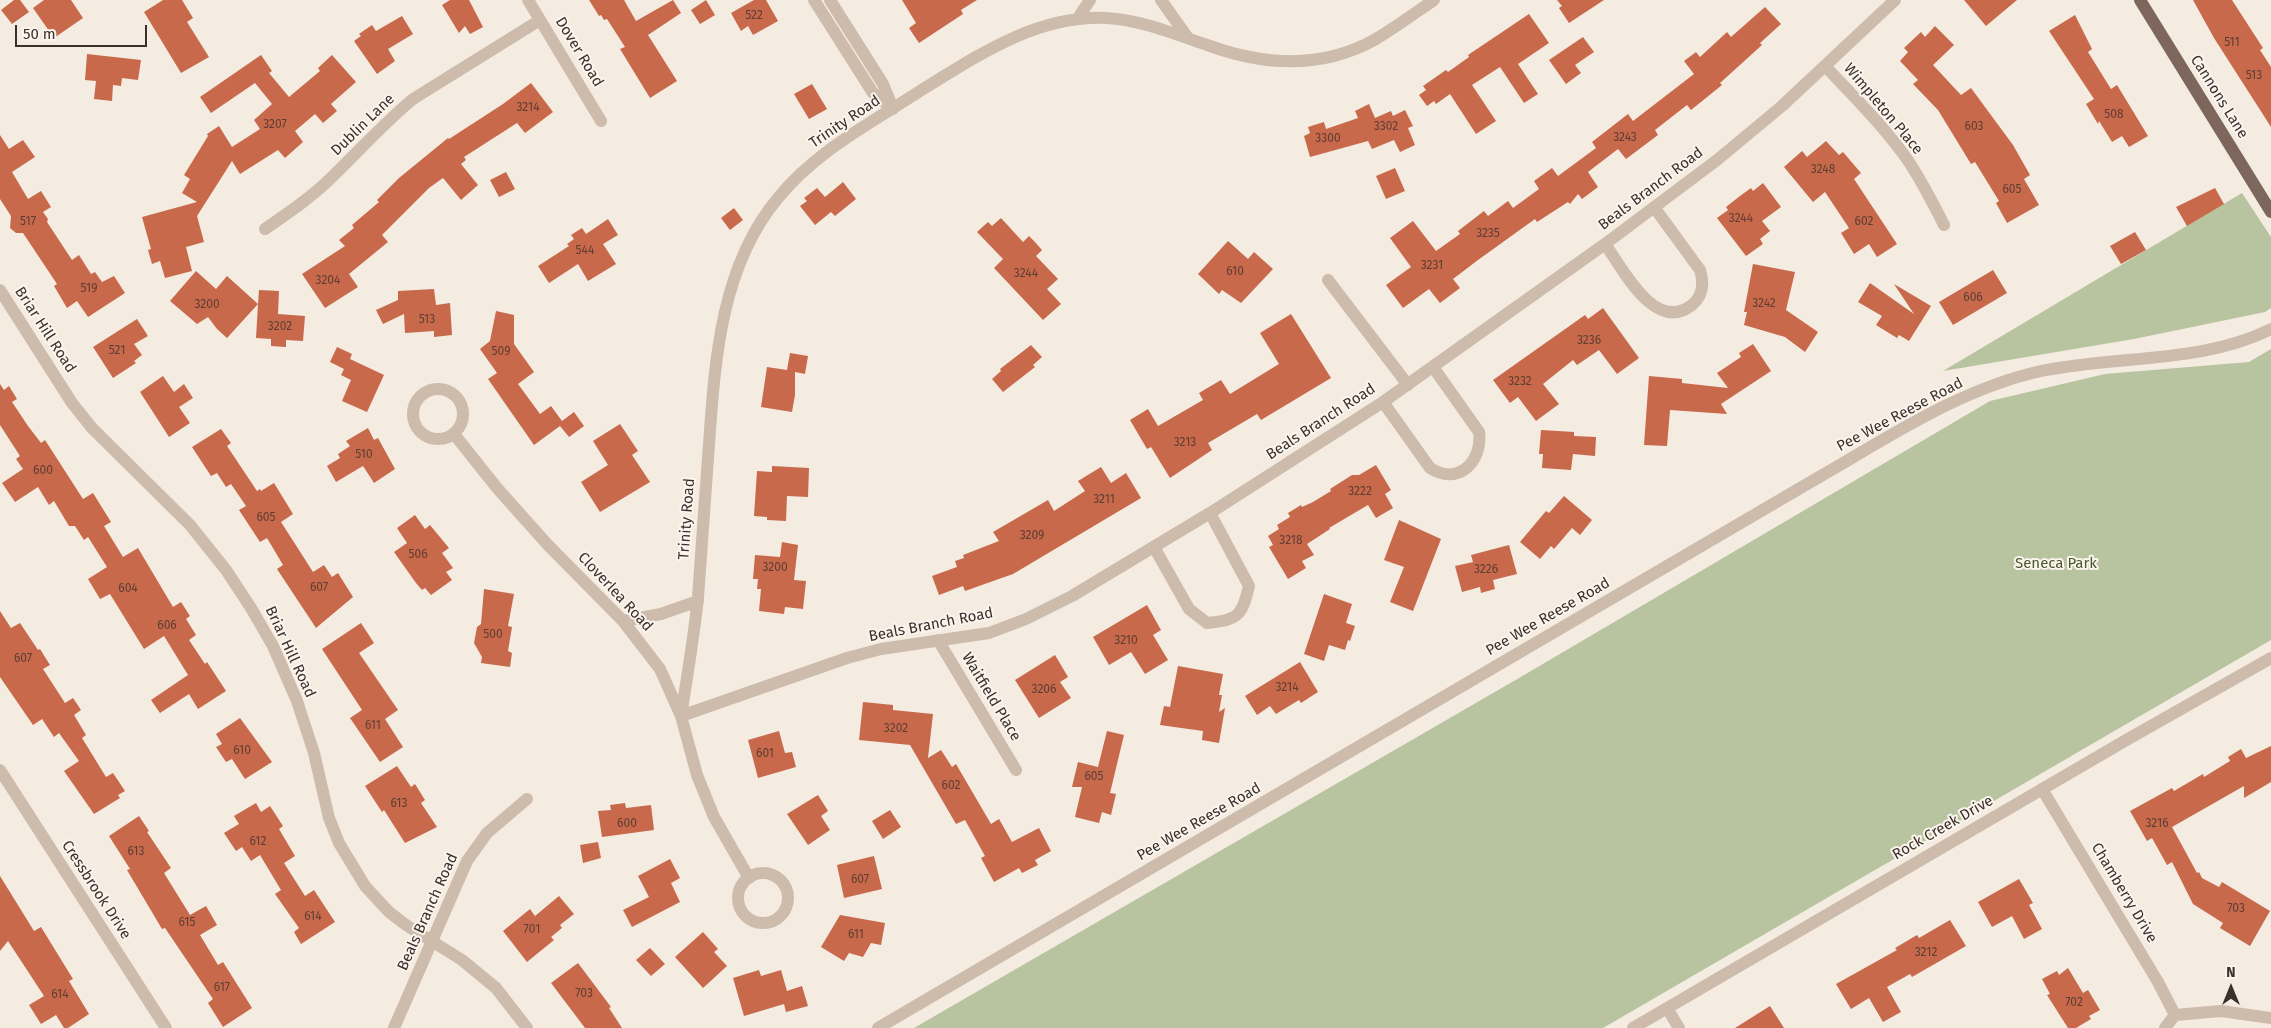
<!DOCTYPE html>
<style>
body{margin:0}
#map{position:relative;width:2271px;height:1028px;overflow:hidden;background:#f4ebe1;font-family:"Fira Sans",sans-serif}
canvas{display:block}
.north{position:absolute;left:2206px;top:963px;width:50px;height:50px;-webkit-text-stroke:4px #fbf5ee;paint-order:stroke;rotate:0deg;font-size:14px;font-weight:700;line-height:20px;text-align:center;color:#3b302b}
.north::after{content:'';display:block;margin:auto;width:18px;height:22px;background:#3b302b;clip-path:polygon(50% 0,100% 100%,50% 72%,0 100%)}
.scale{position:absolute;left:15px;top:25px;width:132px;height:22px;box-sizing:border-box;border:2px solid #3b302b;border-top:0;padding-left:6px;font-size:15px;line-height:18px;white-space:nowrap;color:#3b302b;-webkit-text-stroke:4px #fbf5ee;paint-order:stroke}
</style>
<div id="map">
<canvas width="2271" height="1028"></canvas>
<div class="north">N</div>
<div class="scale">50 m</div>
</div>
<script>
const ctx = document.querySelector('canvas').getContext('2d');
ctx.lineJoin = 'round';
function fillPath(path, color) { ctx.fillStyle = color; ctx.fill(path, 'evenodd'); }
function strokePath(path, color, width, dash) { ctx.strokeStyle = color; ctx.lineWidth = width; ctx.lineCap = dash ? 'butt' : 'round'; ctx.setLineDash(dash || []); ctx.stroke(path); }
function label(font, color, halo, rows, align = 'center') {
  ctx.font = font + ' "Fira Sans",sans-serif'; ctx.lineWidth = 4; ctx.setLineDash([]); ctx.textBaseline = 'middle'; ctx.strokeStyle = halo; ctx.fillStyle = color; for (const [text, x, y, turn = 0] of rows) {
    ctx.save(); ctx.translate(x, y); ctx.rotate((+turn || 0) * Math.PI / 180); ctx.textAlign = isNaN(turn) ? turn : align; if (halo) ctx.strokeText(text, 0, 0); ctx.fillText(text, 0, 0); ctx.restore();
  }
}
fillPath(new Path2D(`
 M2242,193L2271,237V308L2265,312L2134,339L1943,371Z
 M2271,349V640L1603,1028H914L1519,678L1990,401L2105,374L2249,362Z`), '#b8c4a0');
fillPath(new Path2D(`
 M14,0H20L29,12L12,24L1,10Z
 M44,0H71L83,18L54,38L33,8Z
 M163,0H182L193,18L187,22L209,57L181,73L144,12Z
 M450,0H469L483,27L470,34L465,26L459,33L442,5Z
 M589,0H624L636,21L673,0L681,13L648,35L677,81L650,98L620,49L625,47L607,19L604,20L601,15L599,16Z
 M706,0L715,15L700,24L691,10Z
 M754,0H766L778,21L753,35L748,26L741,31L731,13Z
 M902,0H977L961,10L963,14L919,43L909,28L916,23Z
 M1557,0H1604L1569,23L1559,8L1562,6Z
 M1964,0H2017L1986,26Z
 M2193,0H2232L2263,48L2260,50L2271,67V127L2214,38Z
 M1765,7L1781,24L1760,43L1762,45L1720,83L1722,85L1691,110L1687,105L1655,130L1658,135L1626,159L1618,149L1588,172L1598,187L1582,199L1578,194L1570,204L1568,202L1537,222L1535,219L1478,260L1453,279L1460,288L1440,303L1429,289L1403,308L1386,285L1411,267L1390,238L1413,221L1436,251L1460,234L1458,231L1484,211L1488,216L1508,201L1513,208L1539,189L1534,181L1552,168L1558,176L1596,148L1592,142L1628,114L1633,121L1694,74L1684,61L1696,52L1700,57L1727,32L1731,37Z
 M1529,14L1549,43L1518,64L1538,94L1524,103L1500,67L1472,85L1496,121L1476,134L1450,94L1436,104L1434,101L1427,106L1419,95L1426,90L1423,86L1446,70L1448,72L1469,57L1468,55Z
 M2075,15L2092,49L2088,52L2111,89L2117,85L2148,136L2129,147L2122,136L2112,142L2099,121L2098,124L2086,104L2094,99L2049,31Z
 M402,16L413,34L388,49L395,61L377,74L354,41L361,36L359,34L372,25L376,31Z
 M1935,26L1954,45L1933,65L1961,95L1971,88L2013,145L2030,175L2024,179L2039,205L2007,223L1996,203L1999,201L1975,162L1971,164L1938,110L1913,84L1918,80L1900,61L1908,52L1904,48L1921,32L1925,37Z
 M1583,37L1594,52L1575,65L1581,73L1566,84L1549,60Z
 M87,54L141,60L138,80L122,78L121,86L113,85L112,101L94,99L96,81L85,80Z
 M261,55L272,71L269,73L289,97L320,71L318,68L332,55L356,82L331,104L337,111L323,123L315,114L295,131L303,142L285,158L278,150L240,174L232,161L197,216L204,242L186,247L192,271L165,278L160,261L152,264L148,250L151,249L142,217L197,202L182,193L190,179L184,175L208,136L207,134L219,126L232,147L260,129L254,120L272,104L255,83L211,113L200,97Z
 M531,83L553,112L525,133L517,123L464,157L466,160L461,164L478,185L461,200L443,178L429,188L382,235L388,242L349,274L358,287L325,308L302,274L345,246L339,240L354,228L352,225L379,202L377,200L399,178L448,138L449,139L503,104Z
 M812,84L827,109L809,119L794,94Z
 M1369,104L1375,118L1391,111L1393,116L1405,110L1413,126L1408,128L1415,145L1400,152L1394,140L1372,149L1368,141L1310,157L1304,136L1310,133L1308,127L1324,122L1326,129L1358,118L1355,111Z
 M0,135L9,149L23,140L35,157L12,172L28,199L41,191L51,207L43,212L48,219L47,222L72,260L79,255L91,274L95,272L102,282L114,276L125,293L88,317L77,301L67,308L54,286L57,284L23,233H16L10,228L11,216L0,199Z
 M1826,141L1839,155L1843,152L1861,173L1854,179L1897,244L1877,257L1869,244L1854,254L1841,233L1849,228L1825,192L1813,202L1784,167L1802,151L1807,157Z
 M1395,168L1405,191L1386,199L1376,176Z
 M506,172L515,189L499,197L490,180Z
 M843,182L856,199L835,216L831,212L815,225L800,206L807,201L804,198L817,188L825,197Z
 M1763,183L1781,207L1762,221L1770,231L1760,239L1763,244L1746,256L1717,218L1728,210L1726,207L1740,196L1751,188L1753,191Z
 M2215,188L2224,204L2187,226L2176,207Z
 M734,208L743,220L730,230L721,218Z
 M1001,218L1023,242L1029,236L1034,241L1042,250L1036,256L1058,279L1047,289L1061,304L1043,320L994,268L1003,259L977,232L988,222L992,226Z
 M608,219L618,235L603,244L616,264L588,281L578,264L549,283L538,266L569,246L567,244L574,239L571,235L582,228L586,234Z
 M2135,232L2146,250L2121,264L2110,246Z
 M1228,241L1248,259L1254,252L1273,269L1241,303L1222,290L1219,294L1198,274Z
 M1753,264L1795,272L1786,310L1818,332L1805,352L1785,337L1744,325L1747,312H1744Z
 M1993,270L2007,293L1953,325L1939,302Z
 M196,271L216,289L227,276L258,304L259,290L279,291L278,314L305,316L303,341L286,340V347L271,346V339L256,338L258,304L227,338L217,329L208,317L197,324L170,301Z
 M1870,283L1914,314L1894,284L1931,306L1909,341L1899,335L1897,338L1876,325L1882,316L1858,302Z
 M434,289L436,305L450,303L452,335L434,337V331L405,333L404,314L383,324L376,310L398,300V291Z
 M1603,308L1639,358L1617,374L1599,350L1577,365L1573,360L1543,384L1559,404L1536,421L1518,397L1510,403L1493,380L1585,315L1588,319Z
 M496,311L514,315V344L534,372L518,384L540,414L551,406L562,421L574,412L584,426L569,437L560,426L534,445L488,379L497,373L480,349L490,341Z
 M1291,314L1331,378L1261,420L1257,414L1208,443L1212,450L1170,478L1151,447L1147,449L1130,420L1148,409L1158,426L1203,400L1199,393L1221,380L1230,394L1279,364L1260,333Z
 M137,319L148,336L134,344L142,355L134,361L136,363L113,378L93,347Z
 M1753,344L1771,371L1721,404L1727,414L1670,410L1667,446L1644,445L1649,376L1682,379V383L1728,388L1717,373L1741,357L1739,353Z
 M1031,345L1042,357L1033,365L1035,367L1003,392L992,379L1001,371L1000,369Z
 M337,347L352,354L350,359L384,375L367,412L342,401L351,380L341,375L344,369L330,362Z
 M790,353L808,356L805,374L795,372V395L792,412L761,407L767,367L787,370Z
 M163,376L174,392L184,384L193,398L179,407L190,423L169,437L140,392Z
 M0,384L4,390L9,386L17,399L12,402L28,426L41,443L45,440L83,499L93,493L111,522L104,526L123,557L138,548L173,607L181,602L190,616L186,619L196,635L189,640L205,664L207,662L226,691L198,709L189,694L160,713L151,700L188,675L164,636L144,649L110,594L100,599L88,579L107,567L88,537L84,540L75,526H69L54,501L49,505L38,487L15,502L2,483L23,469L16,459L20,456L0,425Z
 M620,424L638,451L632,455L650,482L600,512L581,482L608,465L593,441Z
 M368,428L374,440L378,438L395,469L374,483L363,466L336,482L327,466L340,458L338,454L350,446L346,441Z
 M221,429L231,443L227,446L257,491L260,489L261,491L274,483L293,514L281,522L313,572L324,565L332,577L338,573L353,597L316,628L277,569L283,565L267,538L260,542L239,510L246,506L231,484L226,487L217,473L211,476L192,447Z
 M1541,430L1574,432V436L1596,437L1595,456L1573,454L1571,470L1542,468L1543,454H1539Z
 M1376,465L1391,490L1385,494L1393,508L1376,518L1368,505L1329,528L1330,529L1307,544L1314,555L1302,561L1306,568L1288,579L1269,547L1273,545L1268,536L1279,529L1277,525L1290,517L1288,513L1301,505L1302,507L1313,502L1331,491L1330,489L1352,475H1359Z
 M772,466L809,468L808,497L787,496L786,521L767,520V517L754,516L757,471L772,472Z
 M1101,467L1111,483L1126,473L1141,498L1013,574L965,591L963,586L939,595L932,576L957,567L955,561L964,558L963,555L999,541L993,532L1048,500L1054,511L1085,491L1078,481Z
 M1564,496L1592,520L1580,535L1572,528L1554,549L1551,546L1540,559L1520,542L1546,511L1549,513Z
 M415,515L425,529L430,525L449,548L442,553L453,568L446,572L452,580L431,595L425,588L422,590L416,583L394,552L407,543L397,528Z
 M1399,520L1441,539L1413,611L1390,602L1404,567L1384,560Z
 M782,542L798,545L794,580L806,581L803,609L785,607L784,614L759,611L761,589H757L758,579H753L755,555L780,557Z
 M1509,545L1517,574L1493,580L1495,589L1481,593L1480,587L1462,592L1455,566L1473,562L1471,555Z
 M484,589L514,594L508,626L512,627L508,651L512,653L510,667L481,663L482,657L474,643L477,627L481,624Z
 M1324,594L1352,604L1346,623L1355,626L1350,641L1348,640L1345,650L1329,645L1324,661L1304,654Z
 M1147,605L1161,630L1153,635L1168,660L1145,674L1131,652L1109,665L1093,637Z
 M0,611L11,628L20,623L38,650L40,649L50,665L43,669L65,703L73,698L81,710L74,715L86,735L82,738L106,777L113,773L125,791L118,795L120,798L94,814L64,771L79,761L59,733L54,737L42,719L33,725L0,677Z
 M361,623L374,643L359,653L398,710L385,719L403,747L380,762L350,718L362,710L322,649Z
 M1055,655L1068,677L1060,682L1071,698L1039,718L1015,680Z
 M1300,662L1318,692L1301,703L1299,700L1276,714L1270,706L1257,715L1245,696Z
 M1178,666L1223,674L1219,695H1222L1219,712L1225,708L1219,743L1202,740L1203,731L1160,725L1164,706L1170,707Z
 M863,702L893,705V710L933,714L928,758L941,750L952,767L956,764L991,824L999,819L1012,842L1039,828L1051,851L1035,860L1038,865L1022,873L1019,868L994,882L981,858L985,856L965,820L956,824L910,745L859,740Z
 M240,718L272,762L245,779L232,759L226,762L216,747L222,744L216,734Z
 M779,731L785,753L792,752L796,767L758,778L748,740Z
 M1107,731L1124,735L1110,793L1116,794L1111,815L1102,812L1099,823L1075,817L1082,787H1072L1078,762L1098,767Z
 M2271,746V782L2244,798V786L2172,827L2197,873L2199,872L2202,878L2219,887L2222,882L2270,911L2250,946L2220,928L2223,923L2193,904L2172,862L2167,865L2152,838L2147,841L2130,811L2172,788L2174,791L2203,774L2204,777L2230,761L2228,757L2241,749L2246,758Z
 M397,766L411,787L415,784L425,800L421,803L437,827L405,843L384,810L382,812L365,786Z
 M818,795L828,811L821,816L830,830L808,845L787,814Z
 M256,803L261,812L270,806L283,826L279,829L295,856L284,863L305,896L314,890L335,922L301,944L294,932L299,928L275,894L281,890L260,855L251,861L242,847L236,851L224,833L239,824L234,816Z
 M625,803L626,808L651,805L654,830L602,837L598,811L611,810L610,805Z
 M890,810L901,827L883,839L872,821Z
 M139,816L149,831L147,832L171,868L164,873L190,915L206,906L217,925L200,935L218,965L223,962L252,1008L223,1027L208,1003L213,999L165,928L162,929L127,870L130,869L109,836Z
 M598,842L601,858L583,863L580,845Z
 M874,856L882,889L844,898L837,865Z
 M670,859L680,878L671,883L680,902L632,927L623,910L649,897L638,876Z
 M0,876L34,931L41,927L73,979L69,981L89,1014L68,1028H64L56,1015L41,1024L29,1005L44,996L8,941L0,951Z
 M2019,879L2033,903L2029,905L2042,929L2024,939L2012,916L1992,927L1978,902Z
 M559,896L574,914L560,925L562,928L551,937L554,940L527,962L503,931L530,909L535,916Z
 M840,915L885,923L881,945L871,943L863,957L849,953L844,961L821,947Z
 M1950,920L1966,946L1912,977L1910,974L1887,987L1901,1012L1883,1022L1869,998L1851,1009L1836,984L1897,950L1895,948L1917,935L1919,938Z
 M703,932L718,949L714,952L727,966L703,988L675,957Z
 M650,948L665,964L651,976L636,960Z
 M578,963L611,1007L609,1008L622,1028H585L551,983Z
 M2068,968L2083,993L2088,990L2100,1010L2089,1016L2091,1019L2076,1028H2068L2047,995L2050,994L2042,979L2057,971L2059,975Z
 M759,970L761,976L781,970L787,991L802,986L808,1006L786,1012L784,1004L744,1016L733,978Z
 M1770,1006L1784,1028H1735Z`), '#c8694b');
strokePath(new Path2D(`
 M528,0L601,121
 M814,0L873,93L893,109
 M830,0L883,84L892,106
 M1161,0L1188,38
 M1434,0C1415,13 1396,27 1376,39C1323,69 1266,66 1210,46C1177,35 1142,20 1106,18C1036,15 977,56 920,91C871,123 816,151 778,198C721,266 715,359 709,444C705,495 702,546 698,597C694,637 687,677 681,716L847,658L881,649L989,633L1026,619L1072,596L1210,513L1383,402L1605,244L1717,160L1782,106L1895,0
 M1078,18L1090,0
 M1826,67C1854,97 1885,127 1909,162C1922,182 1933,203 1944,225
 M265,229C288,213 312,197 332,177C359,151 384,123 413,99L540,20
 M1605,244C1623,269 1655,334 1692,305C1703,296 1704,283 1700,270L1654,207
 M1328,280L1408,385
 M0,290L72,403L92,428L190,525L226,570L251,608L273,646L297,701L314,753L329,818L339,843L365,886L389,912L406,925L462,960L496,988L527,1028
 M413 414a25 25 0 1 1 50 0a25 25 0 1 1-50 0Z
 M1383,402L1430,468C1458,486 1483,462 1479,432L1433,367
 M454,434L497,488L547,544L623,621L660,669L681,716L697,775L714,817L749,878
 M1154,547L1189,609L1207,623C1238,620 1242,616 1249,586L1210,513
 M623,621L661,614L698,601
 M938,640L1016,770
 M0,770L166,1028
 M2042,789L2158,982L2175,1015
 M738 898a25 25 0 1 1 50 0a25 25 0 1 1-50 0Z
 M1667,1008L1679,1028
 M394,1028L467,861L487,833L527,799
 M878,1028L1814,480C1886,439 1959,389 2041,371C2117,355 2201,364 2271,329
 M1633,1028L2128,739L2271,658
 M2165,1028L2175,1015L2221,1011L2271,1018`), '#cdbbac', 12);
strokePath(new Path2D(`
 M2140,0L2271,212`), '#7d675c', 12);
label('12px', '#5e3e33', null, [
 ["522",754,16],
 ["511",2232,43],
 ["513",2254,76],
 ["3214",528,108],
 ["508",2114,115],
 ["3207",275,125],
 ["3302",1386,127],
 ["603",1974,127],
 ["3243",1625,138],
 ["3300",1328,139],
 ["3248",1823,170],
 ["605",2012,190],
 ["3244",1741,219],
 ["517",28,222],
 ["602",1864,222],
 ["3235",1488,234],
 ["544",585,251],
 ["3231",1432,266],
 ["610",1235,272],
 ["3244",1026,274],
 ["3204",328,281],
 ["519",89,289],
 ["606",1973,298],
 ["3242",1764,304],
 ["3200",207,305],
 ["513",427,320],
 ["3202",280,327],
 ["3236",1589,341],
 ["521",117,351],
 ["509",501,352],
 ["3232",1520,382],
 ["3213",1185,443],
 ["510",364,455],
 ["600",43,471],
 ["3222",1360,492],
 ["3211",1104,500],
 ["605",266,518],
 ["3209",1032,536],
 ["3218",1291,541],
 ["506",418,555],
 ["3200",775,568],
 ["3226",1486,570],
 ["607",319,588],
 ["604",128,589],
 ["606",167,626],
 ["500",493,635],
 ["3210",1126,641],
 ["607",23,659],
 ["3214",1287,688],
 ["3206",1044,690],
 ["611",373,726],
 ["3202",896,729],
 ["610",242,751],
 ["601",765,754],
 ["605",1094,777],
 ["602",951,786],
 ["613",399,804],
 ["600",627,824],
 ["3216",2157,824],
 ["612",258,842],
 ["613",136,852],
 ["607",860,880],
 ["703",2236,909],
 ["614",313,917],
 ["615",187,923],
 ["701",532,930],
 ["611",856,935],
 ["3212",1926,953],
 ["617",222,988],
 ["703",584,994],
 ["614",60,995],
 ["702",2074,1003]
]);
label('15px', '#3b302b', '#fbf5ee', [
 ["Dover Road",579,52,59],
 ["Cannons Lane",2219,97,58],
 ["Wimpleton Place",1883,109,50],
 ["Trinity Road",845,122,-34],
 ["Dublin Lane",363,125,-44],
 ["Beals Branch Road",1651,189,-37],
 ["Briar Hill Road",45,330,57],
 ["Pee Wee Reese Road",1900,415,-28],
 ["Beals Branch Road",1321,422,-33],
 ["Trinity Road",687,519,-86],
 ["Cloverlea Road",615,592,47],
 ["Pee Wee Reese Road",1548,617,-30],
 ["Beals Branch Road",931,625,-11],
 ["Briar Hill Road",290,652,65],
 ["Waitfield Place",991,697,59],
 ["Pee Wee Reese Road",1199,822,-30],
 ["Rock Creek Drive",1943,828,-30],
 ["Cressbrook Drive",96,890,57],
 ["Chamberry Drive",2124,893,59],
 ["Beals Branch Road",428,912,-66]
]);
label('15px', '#4a5a2e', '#fbf5ee', [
 ["Seneca Park",2056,564]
]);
</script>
